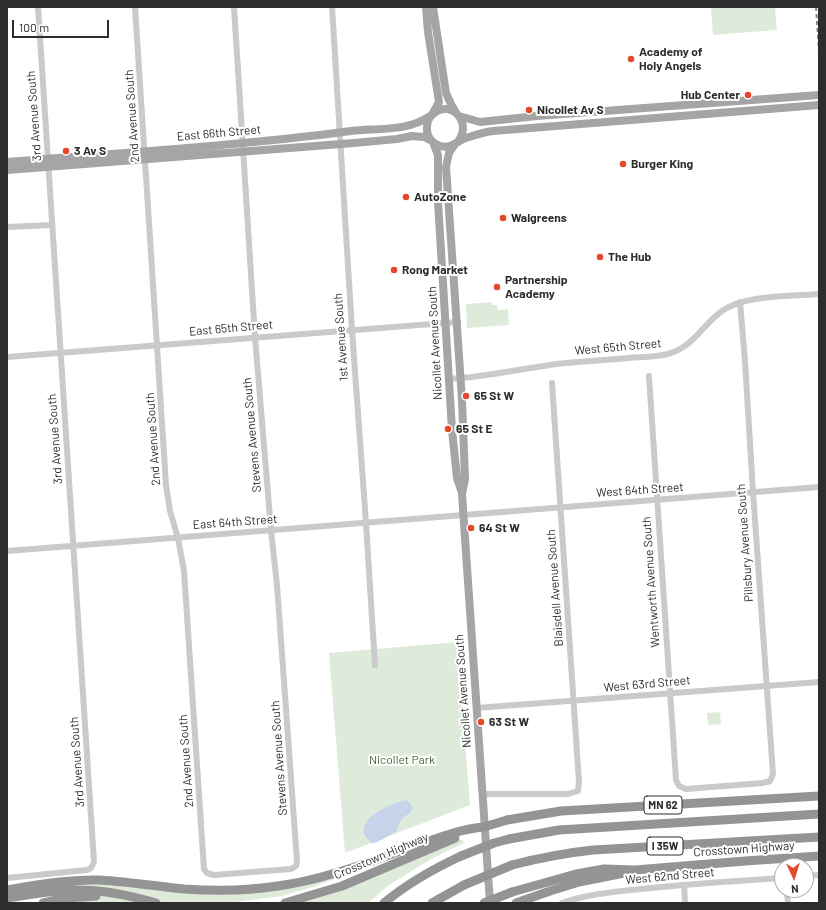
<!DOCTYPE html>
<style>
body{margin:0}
#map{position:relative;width:826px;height:910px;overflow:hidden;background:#fff;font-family:Barlow,sans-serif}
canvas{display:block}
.frame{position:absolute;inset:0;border:8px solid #2d2d2d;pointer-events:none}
.north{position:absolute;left:774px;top:858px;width:40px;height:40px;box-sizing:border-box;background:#fff;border:1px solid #ababab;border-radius:50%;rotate:176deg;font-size:11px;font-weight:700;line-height:16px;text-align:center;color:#2d2d2d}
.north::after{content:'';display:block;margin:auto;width:14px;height:18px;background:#e7482c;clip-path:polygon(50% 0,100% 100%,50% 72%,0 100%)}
.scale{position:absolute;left:12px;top:20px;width:97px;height:18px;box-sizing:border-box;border:2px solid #2d2d2d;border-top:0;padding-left:5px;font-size:12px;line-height:14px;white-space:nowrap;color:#2d2d2d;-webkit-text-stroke:3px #fff;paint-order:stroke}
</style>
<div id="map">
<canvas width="826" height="910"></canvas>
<div class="frame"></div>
<div class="north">N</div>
<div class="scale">100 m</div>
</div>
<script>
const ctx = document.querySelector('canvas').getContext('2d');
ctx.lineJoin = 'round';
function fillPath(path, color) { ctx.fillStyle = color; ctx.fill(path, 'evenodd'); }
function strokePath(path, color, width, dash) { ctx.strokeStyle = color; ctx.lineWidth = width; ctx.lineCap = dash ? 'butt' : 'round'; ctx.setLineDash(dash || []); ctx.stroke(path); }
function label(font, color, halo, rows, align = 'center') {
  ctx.font = font + ' Barlow,sans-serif'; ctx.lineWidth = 4; ctx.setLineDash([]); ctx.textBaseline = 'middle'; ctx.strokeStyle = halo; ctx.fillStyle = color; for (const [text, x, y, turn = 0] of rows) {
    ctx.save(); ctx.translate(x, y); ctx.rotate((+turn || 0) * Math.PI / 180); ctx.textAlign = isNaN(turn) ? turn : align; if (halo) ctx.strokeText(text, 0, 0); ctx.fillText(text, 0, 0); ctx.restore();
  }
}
fillPath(new Path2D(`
 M711,7H775L777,30L713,35Z
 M492,302V305H497L498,310L508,309L509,325L467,328L466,304Z
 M457,642L470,805L345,853L329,653Z
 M720,712L721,724L708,725L707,713Z
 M459,840H462L464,843L433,858L413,870L388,886L368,903H301L337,892Z
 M336,876L337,878L313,887L281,896L226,903H68L81,902V885L21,890L34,888L92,883L183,892Z`), '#dfebda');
fillPath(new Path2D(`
 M406,800L410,803L413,808C410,815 409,813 404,817C399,821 398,827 396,832C388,835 379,843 372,843C370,841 366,838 365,836C356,817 393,803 406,800Z`), '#c5d4eb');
strokePath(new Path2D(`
 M135,7L166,485L170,511L178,538L184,571L204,869L207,873L214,875L291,869L296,866L297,861L277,585L271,530L255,337L234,7
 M332,7L352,330L366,523L375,665
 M7,227L52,225
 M7,357L458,322
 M649,376L676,780L679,786L686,789L763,783L770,781L773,774L753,492L745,361L740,302
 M449,379C489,377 527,367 566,363C587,361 608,360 629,358C642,357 656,357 668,354C695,346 702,325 722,311C744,295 791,296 819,294
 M7,551L819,487
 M476,708L819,682
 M482,794H568L578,791L579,782L552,383
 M806,876L819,875
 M7,878L87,870L91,868L94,862L38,7
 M684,885L685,903
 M787,892L788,903
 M562,903C587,894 614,892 641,889C688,884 735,881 782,878`), '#cacaca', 6);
strokePath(new Path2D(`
 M426,7L428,32L439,102L433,113
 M433,7L446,93L451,104L456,113
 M459,116L480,122L537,116L819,95
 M459,140C472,121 450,99 433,114C429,117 427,123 427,128C426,140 438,149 450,146C456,144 460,140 466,138C475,135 484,132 493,131L819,105
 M433,142L438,155V202L452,430L457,478L462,493
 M455,144L449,153L446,167L462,400L465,479L462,494L490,903
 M7,162C122,153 237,146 351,131C377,128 407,132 430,116
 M7,170L354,143L397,139L412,136L424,137L432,141`), '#a5a5a5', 8);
strokePath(new Path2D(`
 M507,820L561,811L819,796
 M509,839L559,830L819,814
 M512,865C539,858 565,853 593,850L819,837
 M7,890C38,884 69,879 100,880C128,882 156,886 184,889C215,891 247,891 278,886C323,880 366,863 409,848C433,840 458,829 484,827
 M512,892L576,874L604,869L635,870L745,861L819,856
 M7,898C28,895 50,891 71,890C100,889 129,895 156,903
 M43,903L67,898L96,896
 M285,903L342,886L455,838
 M384,903C408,883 433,869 461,856
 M432,903L464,885
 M516,903L550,891L579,882L624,873`), '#949494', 9);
strokePath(new Path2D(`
 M816,7L819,52`), '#828282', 2, [4, 3]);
strokePath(new Path2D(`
 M484,827L507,820
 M461,856L494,843L509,839
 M464,885L512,865
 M484,903L512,892`), '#949494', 9);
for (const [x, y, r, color] of [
 [631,59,4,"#e7482c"],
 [748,95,4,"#e7482c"],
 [529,110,4,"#e7482c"],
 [66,151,4,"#e7482c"],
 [623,164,4,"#e7482c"],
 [406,197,4,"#e7482c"],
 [503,218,4,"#e7482c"],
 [600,257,4,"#e7482c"],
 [394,270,4,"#e7482c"],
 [497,287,4,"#e7482c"],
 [466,396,4,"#e7482c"],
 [448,429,4,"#e7482c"],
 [471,528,4,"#e7482c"],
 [481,722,4,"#e7482c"]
]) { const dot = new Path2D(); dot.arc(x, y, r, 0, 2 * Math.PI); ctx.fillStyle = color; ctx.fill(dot); strokePath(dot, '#fff', 1.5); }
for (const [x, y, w] of [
 [663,805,38],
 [665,846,36]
]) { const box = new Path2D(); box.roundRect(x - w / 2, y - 9, w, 18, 3); ctx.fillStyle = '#fff'; ctx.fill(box); strokePath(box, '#2d2d2d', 1); }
label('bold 11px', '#2d2d2d', null, [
 ["MN 62",663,805],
 ["I 35W",665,846]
]);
label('bold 12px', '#2d2d2d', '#fff', [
 ["Academy of",639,52],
 ["Holy Angels",639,66],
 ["Hub Center",740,95,"right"],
 ["Nicollet Av S",537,110],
 ["3 Av S",74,151],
 ["Burger King",631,164],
 ["AutoZone",414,197],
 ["Walgreens",511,218],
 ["The Hub",608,257],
 ["Rong Market",402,270],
 ["Partnership",505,280],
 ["Academy",505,294],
 ["65 St W",474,396],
 ["65 St E",456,429],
 ["64 St W",479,528],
 ["63 St W",489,722]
], 'left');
label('12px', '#2d2d2d', '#fff', [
 ["3rd Avenue South",34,116,-94],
 ["2nd Avenue South",132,116,-94],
 ["East 66th Street",219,133,-5],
 ["East 65th Street",231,328,-5],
 ["1st Avenue South",341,337,-94],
 ["Nicollet Avenue South",435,343,-93],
 ["West 65th Street",618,347,-5],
 ["Stevens Avenue South",252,435,-95],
 ["3rd Avenue South",55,439,-94],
 ["2nd Avenue South",153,439,-94],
 ["West 64th Street",640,490,-4],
 ["East 64th Street",235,522,-4],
 ["Pillsbury Avenue South",745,543,-94],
 ["Wentworth Avenue South",651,582,-94],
 ["Blaisdell Avenue South",555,588,-94],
 ["West 63rd Street",647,684,-5],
 ["Nicollet Avenue South",463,691,-94],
 ["Stevens Avenue South",279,758,-94],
 ["2nd Avenue South",186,761,-94],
 ["3rd Avenue South",77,762,-94],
 ["Crosstown Highway",744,849,-4],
 ["Crosstown Highway",381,856,-23],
 ["West 62nd Street",670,876,-5]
]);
label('12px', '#45683a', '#fff', [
 ["Nicollet Park",402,760]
]);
</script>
